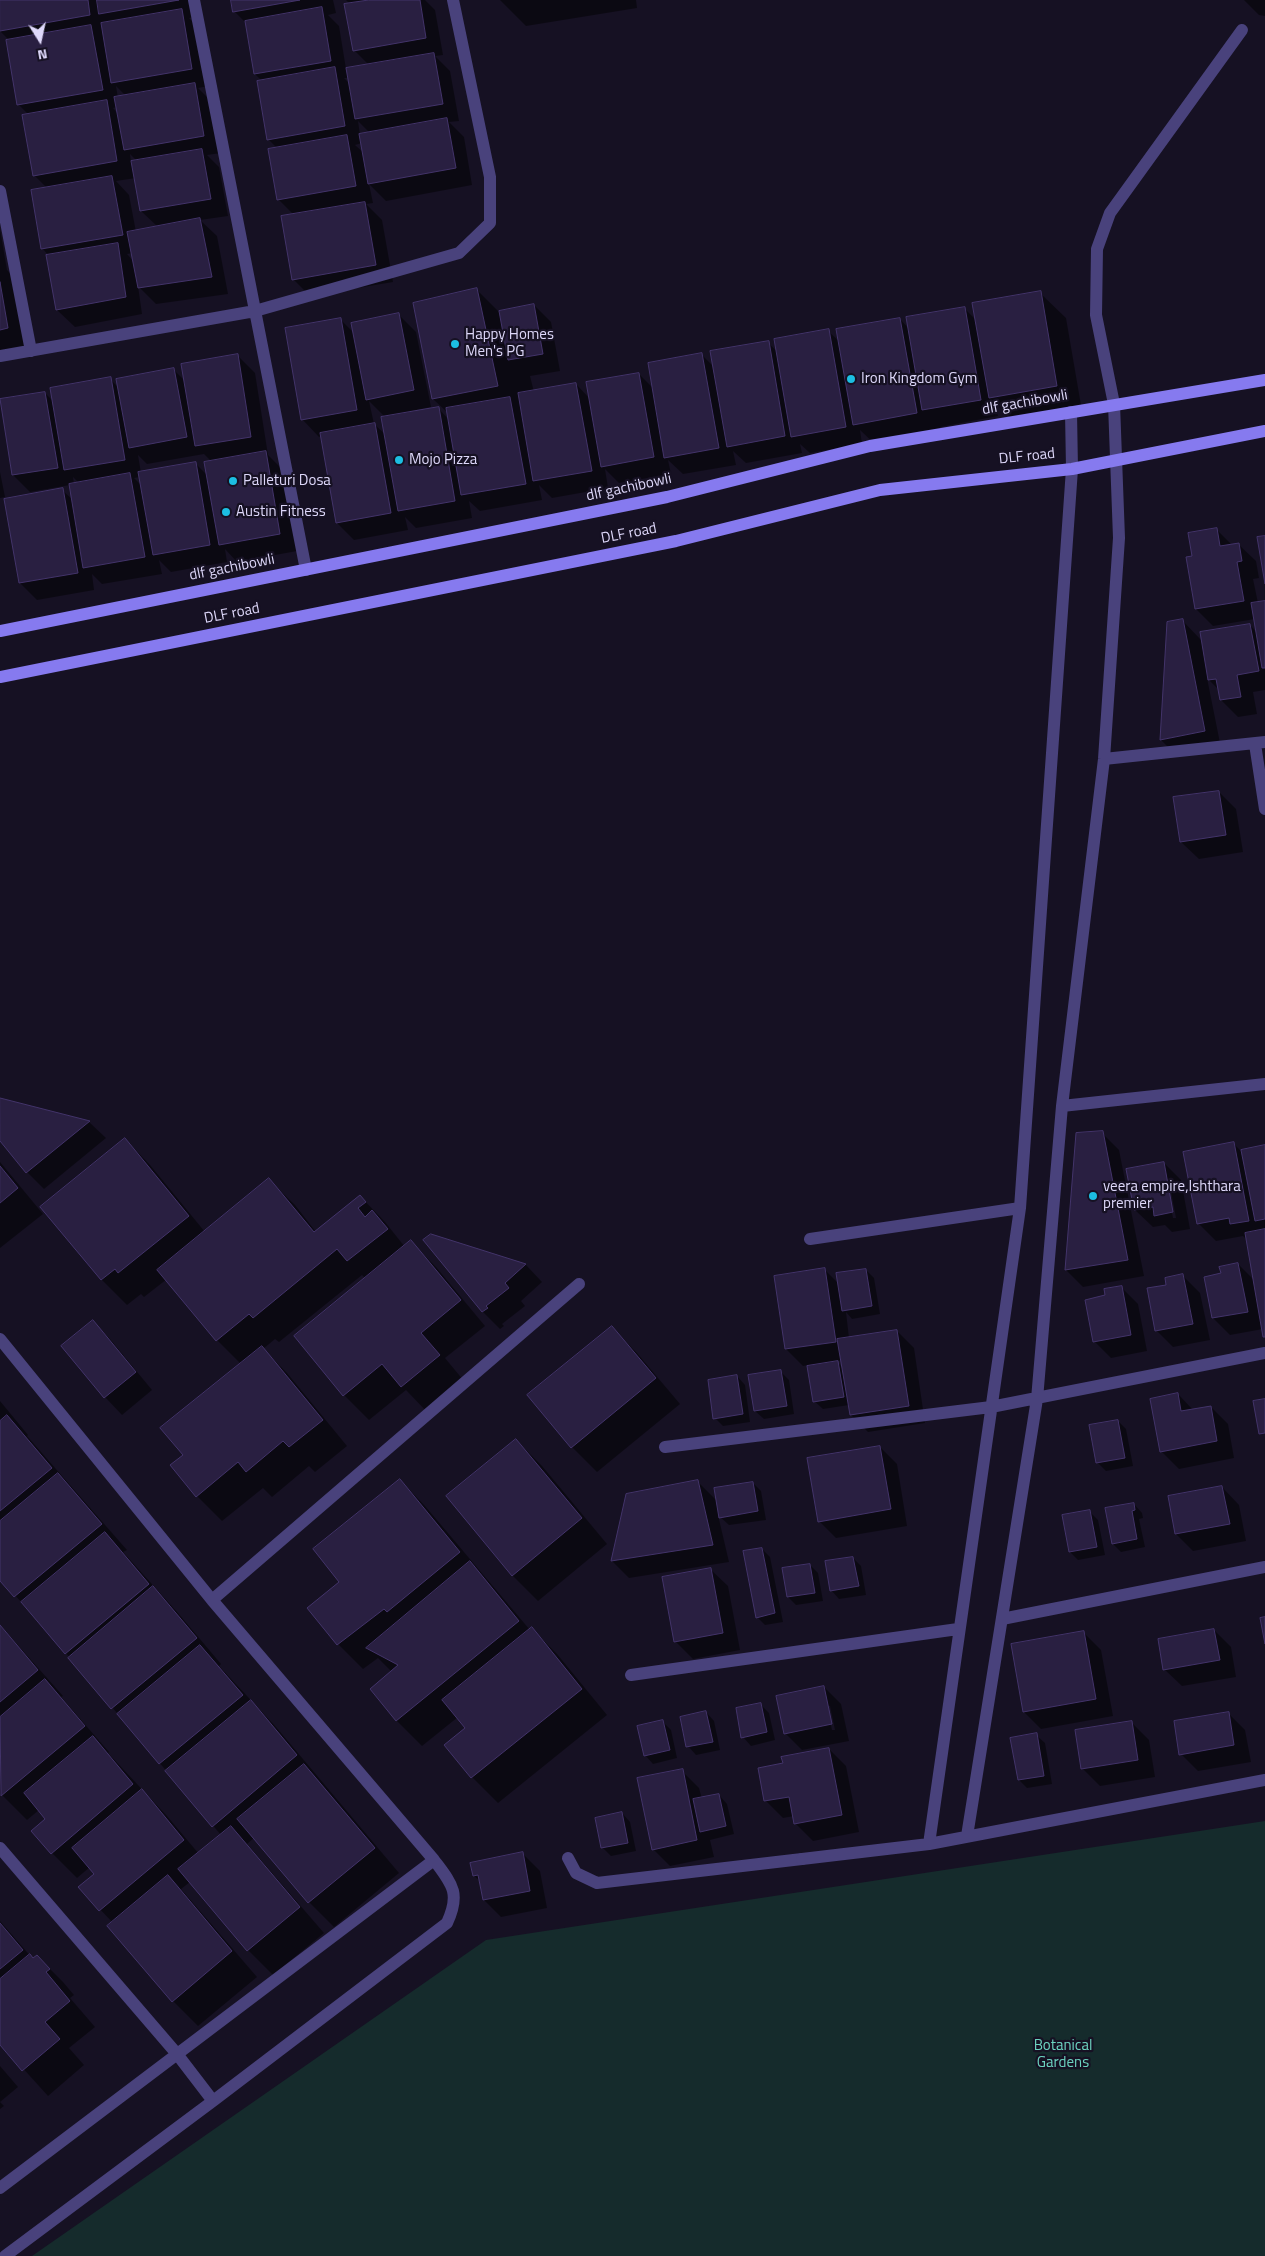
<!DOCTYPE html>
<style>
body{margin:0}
#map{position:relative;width:1265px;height:2256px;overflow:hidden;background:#161123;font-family:"Titillium Web",sans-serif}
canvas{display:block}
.north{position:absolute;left:15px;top:15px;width:50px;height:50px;-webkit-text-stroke:4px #161123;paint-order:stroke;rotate:170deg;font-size:14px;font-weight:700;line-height:20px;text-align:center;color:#ded8fa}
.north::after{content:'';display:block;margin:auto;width:18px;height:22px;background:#ded8fa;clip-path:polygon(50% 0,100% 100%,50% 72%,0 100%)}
</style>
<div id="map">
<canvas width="1265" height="2256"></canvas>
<div class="north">N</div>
</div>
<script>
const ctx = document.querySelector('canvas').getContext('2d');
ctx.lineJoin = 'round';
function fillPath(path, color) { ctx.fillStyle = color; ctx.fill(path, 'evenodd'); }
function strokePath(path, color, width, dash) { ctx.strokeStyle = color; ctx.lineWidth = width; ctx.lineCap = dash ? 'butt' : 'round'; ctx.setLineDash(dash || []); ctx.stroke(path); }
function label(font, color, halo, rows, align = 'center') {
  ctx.font = font + ' "Titillium Web",sans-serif'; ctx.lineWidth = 4.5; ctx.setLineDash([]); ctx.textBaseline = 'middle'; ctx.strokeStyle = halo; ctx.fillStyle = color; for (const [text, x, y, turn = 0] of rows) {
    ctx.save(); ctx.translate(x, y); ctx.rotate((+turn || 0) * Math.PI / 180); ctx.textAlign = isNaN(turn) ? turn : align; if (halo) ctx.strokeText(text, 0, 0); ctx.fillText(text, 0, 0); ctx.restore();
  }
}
fillPath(new Path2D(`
 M1265,1821V2256H32L486,1940Z`), '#152b2c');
fillPath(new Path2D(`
 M0,0H192L195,17L189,18L199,28L209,86L198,88L212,102L221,153L207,155L219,167L228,216L200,220L217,236L228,294L156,304L138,286L142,314L75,327L57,310L49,256L43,249L32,192L48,189L34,175L29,115L18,104L10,41L0,31ZM116,86L126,96L118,98ZM117,107L118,114L113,108ZM130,154L137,161L131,162ZM136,178L141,211L158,227L136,232L129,195L116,181ZM133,253L134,262L127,254Z
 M232,0H333L336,13L328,15L339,26L346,69L369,65L354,50L351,5L346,0H425L435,10L443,55L435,56L450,71L459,121L449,122L464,137L472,185L386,201L369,184L373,203L366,204L382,220L393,282L310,296L293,279L294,215L278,199L277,148L269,140L262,81L255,74L246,23L234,11ZM344,78H348L350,84ZM358,121L370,133L360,135ZM362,143L364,153L355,145Z
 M500,0H636L637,8L526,26Z
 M1244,0H1265V16L1259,15Z
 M0,229L7,270L21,284L33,354L0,359Z
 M477,290L499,312L534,305L551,322L560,371L530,376L534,392L576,384L590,399L639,374L653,388L702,355L714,367L768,343L778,352L828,331L840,342L900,319L909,329L964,308L976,320L1040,293L1066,318L1082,411L1015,422L995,403L998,416L940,427L942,438L880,449L860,430L862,444L810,453L800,444L802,453L746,463L733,451L736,465L683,474L668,460L671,474L619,483L605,469L608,488L552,498L539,485L542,500L480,511L469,501L472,518L416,528L405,517L408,530L354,540L337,523L321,436L319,437L302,419L341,320L354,333L398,314L416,332L431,407L411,411V413L439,409L449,420V414L433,399ZM369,401L386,418V435L374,424Z
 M238,356L255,373L268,455L282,469L297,551L237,562L225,549L227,562L171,572L159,560L162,574L102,584L92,574L94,590L37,600L20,583L62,490L73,500L70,485L30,492L13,475L45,393L54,402L110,379L119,388L173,369L185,381ZM204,454L212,462L208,476L195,463L141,473L138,455L147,464ZM73,477L79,483L74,484ZM140,477L142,486L134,478Z
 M0,472L5,497L0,498Z
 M1216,529L1232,545L1238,544L1256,561L1259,578L1253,579L1258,603L1265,602V690L1253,692L1257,714L1238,717L1221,700L1219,690L1207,678L1221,748L1178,757L1161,740L1168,623L1182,620L1202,641L1250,625L1257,633L1255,619L1213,626L1196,609L1194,557Z
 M1219,792L1236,809L1243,852L1199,859L1181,842Z
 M0,1099L89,1122L106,1138L44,1189L27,1172L0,1139Z
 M1102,1133L1119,1150L1144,1276L1083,1287L1066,1270Z
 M125,1139L150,1165L205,1232L269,1180L295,1205L316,1232L360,1196L385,1222L405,1247L411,1242L436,1267L485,1326L445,1358L464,1381L427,1412L406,1390L369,1420L344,1395L295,1336L366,1279L362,1275L279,1342L275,1339L263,1349L287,1373L347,1446L315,1472L309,1466L272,1497L263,1488L222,1521L197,1496L184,1455L241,1364L217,1340L167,1279L144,1297L141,1294L127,1305L101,1279Z
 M1234,1144L1241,1151L1265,1146V1337L1263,1329L1230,1335L1213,1318L1222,1274L1238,1264L1255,1281L1247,1240L1243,1236L1216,1241L1199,1224L1185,1153Z
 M0,1162L43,1214L0,1248Z
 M1164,1163L1181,1180L1190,1229L1172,1232L1165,1225L1153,1227L1135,1210L1127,1170ZM1166,1181H1169L1176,1218H1173Z
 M431,1236L526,1265L542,1282L521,1301L525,1306L502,1324L504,1326L500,1329L483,1312L425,1240Z
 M824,1269L839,1284L866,1270L874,1278L880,1314L852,1319L846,1312L849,1338L897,1331L914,1348L925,1423L868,1432L851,1415L849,1405L823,1409L814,1401L808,1365L803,1366L786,1349ZM842,1360L843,1368L836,1361Z
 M1183,1276L1200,1293L1210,1340L1173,1347L1156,1330Z
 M1121,1287L1138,1304L1147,1351L1111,1358L1094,1341L1106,1296Z
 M93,1322L110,1339L152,1390L122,1415L105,1397Z
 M612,1328L637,1353L680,1404L597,1472L572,1447Z
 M780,1371L789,1380L794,1414L764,1419L755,1411Z
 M737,1376L745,1385L750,1422L723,1426L715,1418Z
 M1178,1394L1193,1410L1211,1407L1228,1424L1234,1458L1179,1469L1162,1452Z
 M0,1401L28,1435L27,1436L127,1550L123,1552L178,1613L221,1664L219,1666L276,1727L399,1873L334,1927L309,1902L255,1837L247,1844L324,1933L273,1975L248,1950L190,1882L181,1889L257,1977L198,2026L173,2001L113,1923L80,1888L96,1874L90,1867L77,1878L52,1853L47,1819L39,1810L27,1820L0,1793V1625L63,1696L61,1697L109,1752L108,1753L167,1816L199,1854L221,1835L36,1618L0,1579Z
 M1118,1421L1126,1429L1133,1466L1106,1471L1097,1462Z
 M516,1440L542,1466L607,1544L538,1601L513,1576L448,1497Z
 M880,1447L897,1464L907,1526L836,1538L819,1521Z
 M400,1480L425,1506L530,1630L532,1629L557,1654L607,1715L498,1803L472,1777L446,1745L467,1729L458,1717L422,1746L397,1721L371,1689L392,1672L378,1658L363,1669L338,1644L341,1582Z
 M697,1481L717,1501L753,1483L761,1491L766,1520L729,1525L718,1515L729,1562L629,1578L612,1561L627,1495Z
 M1222,1487L1239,1505L1246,1541L1193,1551L1176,1534Z
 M1134,1504L1142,1513L1143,1518L1139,1519L1145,1547L1121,1552L1113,1544Z
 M1089,1511L1098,1520L1105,1555L1078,1560L1070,1552L1063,1516Z
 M762,1549L770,1557L783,1622L765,1625L757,1617Z
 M853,1558L861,1566L866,1595L839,1599L831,1590Z
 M810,1565L818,1573L823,1601L796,1605L788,1597Z
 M710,1569L728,1586L740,1650L693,1659L676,1642Z
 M1214,1630L1231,1647L1236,1677L1182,1686L1164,1669Z
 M1084,1633L1101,1650L1113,1716L1041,1729L1024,1712Z
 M824,1687L841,1704L849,1741L802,1750L785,1733ZM827,1706H830L835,1730H832Z
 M761,1705L769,1713L775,1740L751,1746L743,1737Z
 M706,1712L714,1721L720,1750L696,1755L688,1746Z
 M1228,1713L1245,1730L1251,1762L1198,1771L1181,1754Z
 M663,1722L671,1730L677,1758L653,1764L645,1755Z
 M1132,1723L1149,1740L1155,1777L1100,1786L1082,1768Z
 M1036,1735L1045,1743L1052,1784L1027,1788L1019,1780Z
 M829,1749L846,1766L859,1832L813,1841L796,1824L794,1816L783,1818L766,1801L759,1769L784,1764Z
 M682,1771L699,1788L702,1799L719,1795L727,1804L734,1834L710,1840L714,1857L670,1866L653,1849Z
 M622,1813L630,1822L636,1851L611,1856L602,1847Z
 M522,1853L540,1871L547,1908L501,1917L484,1900L480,1881L474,1876Z
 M0,1921L33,1959L37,1956L63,1982L74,1995L70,1998L95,2027L69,2048L84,2065L48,2096L0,2043Z
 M0,2066L18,2087L0,2102L4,2106L0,2109Z`), '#0007');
const building = new Path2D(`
 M0,0H88L90,15L0,31Z
 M97,0H179L99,14Z
 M231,0H300L233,12Z
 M369,0H420L426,38L353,51L344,4Z
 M322,7L331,61L254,74L245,21Z
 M182,9L192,69L111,83L101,23Z
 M91,25L103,90L17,105L6,40Z
 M434,53L443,104L355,119L346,68Z
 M335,67L345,126L267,140L257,81Z
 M195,83L204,136L124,150L114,97Z
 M107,100L117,161L33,176L22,115Z
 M447,118L456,168L368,184L359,134Z
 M347,135L356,186L277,200L268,149Z
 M202,149L211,199L140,211L131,161Z
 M112,176L123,235L41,249L31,190Z
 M365,202L376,265L292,280L281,216Z
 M200,218L212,277L138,288L127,232Z
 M118,243L126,297L56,310L46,255Z
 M0,282L8,328L0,330Z
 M477,288L498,386L432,399L413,303Z
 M1041,291L1057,386L989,398L972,303Z
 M534,304L543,354L508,360L499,311Z
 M965,307L981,400L922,410L906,317Z
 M399,313L414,390L366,400L351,323Z
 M341,318L357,410L301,420L285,328Z
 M900,318L917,413L853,425L836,329Z
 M829,329L846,427L791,437L774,339Z
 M769,341L785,436L727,447L710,351Z
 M702,353L719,448L664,458L648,363Z
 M238,354L251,437L195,446L181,364Z
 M174,368L187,437L129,448L116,379Z
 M639,373L654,457L601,467L586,382Z
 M111,377L125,460L64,470L50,388Z
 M576,383L592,471L533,481L518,393Z
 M45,392L58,468L12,475L0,399Z
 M510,397L526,484L461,495L446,408Z
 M439,407L455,501L398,511L381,417Z
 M375,423L391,513L336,523L320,433Z
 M266,451L280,534L219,545L204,462Z
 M196,462L210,545L153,555L138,472Z
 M130,473L145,557L83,568L69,484Z
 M63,488L78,573L19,583L4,499Z
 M1217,528L1220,546L1239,543L1242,561L1237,562L1244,601L1195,609L1186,557L1192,556L1188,533Z
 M1265,536V584L1257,537Z
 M1265,601V668H1262L1251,603Z
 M1183,619L1205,731L1160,740L1167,622Z
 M1250,624L1259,671L1237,675L1241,697L1220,700L1216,679L1208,680L1200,632Z
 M1219,791L1226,835L1180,842L1173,797Z
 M0,1098L90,1121L26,1173L0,1141Z
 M1103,1131L1128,1260L1065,1270L1076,1133Z
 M125,1138L189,1216L118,1273L115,1269L101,1280L40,1207Z
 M1234,1142L1249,1221L1230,1224L1229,1218L1197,1224L1183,1152Z
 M1265,1145V1219L1255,1221L1241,1150Z
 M1164,1162L1173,1212L1154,1216L1153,1207L1134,1210L1126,1169Z
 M0,1166L18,1188L0,1203Z
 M269,1178L314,1232L360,1195L366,1202L358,1208L365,1217L372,1210L388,1229L347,1261L337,1249L253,1318L249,1314L216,1341L157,1270Z
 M1265,1229V1337H1263L1245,1233Z
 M431,1234L526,1264L505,1283L509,1288L486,1306L488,1308L482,1312L423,1240Z
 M411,1240L461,1300L421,1333L440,1355L401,1387L382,1364L343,1396L294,1336Z
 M1238,1263L1248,1312L1212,1318L1204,1277L1221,1273L1219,1267Z
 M825,1268L836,1342L785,1349L774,1276Z
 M866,1269L872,1306L842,1311L836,1273Z
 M1183,1274L1193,1324L1155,1331L1147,1288L1166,1285L1165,1278Z
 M1122,1286L1131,1335L1093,1342L1085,1300L1105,1295L1104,1289Z
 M93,1320L136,1372L104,1398L61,1346Z
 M612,1326L656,1378L571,1448L527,1395Z
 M897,1330L909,1406L850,1415L837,1339Z
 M262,1346L323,1420L289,1447L283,1441L246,1472L238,1462L196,1497L170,1465L183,1455L160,1428Z
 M838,1361L844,1397L813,1402L807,1366Z
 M781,1370L787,1406L754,1411L748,1375Z
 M737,1375L743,1414L713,1419L708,1380Z
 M1178,1393L1181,1411L1211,1406L1217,1441L1160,1452L1150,1399Z
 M1265,1399V1433L1259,1434L1253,1401Z
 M7,1415L52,1468L0,1511V1421Z
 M1118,1420L1125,1458L1096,1463L1089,1425Z
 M516,1439L582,1518L512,1576L446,1496Z
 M880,1446L891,1509L818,1522L807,1458Z
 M58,1473L102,1524L14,1597L0,1581V1521Z
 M400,1479L460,1552L387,1612L384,1609L337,1645L307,1608L339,1582L313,1549Z
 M698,1480L713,1545L611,1561L626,1494Z
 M753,1482L758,1511L719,1518L714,1488Z
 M1222,1486L1230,1524L1175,1534L1168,1496Z
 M1134,1503L1135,1510L1132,1511L1137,1539L1112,1544L1105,1508Z
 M1090,1510L1097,1547L1069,1552L1062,1515Z
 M105,1532L149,1584L65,1654L21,1602Z
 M762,1548L775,1613L756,1618L743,1551Z
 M853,1557L859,1586L830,1591L825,1561Z
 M470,1561L519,1621L396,1721L370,1689L398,1665L366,1648Z
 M810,1564L815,1593L787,1597L782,1568Z
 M711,1568L723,1633L674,1642L662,1577Z
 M153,1586L197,1638L111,1709L68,1658Z
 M1265,1617V1644L1260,1618Z
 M0,1625L38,1670L0,1702Z
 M532,1627L582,1689L471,1778L444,1745L465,1728L442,1700Z
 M1214,1629L1220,1660L1163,1670L1158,1639Z
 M1084,1631L1096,1699L1023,1712L1011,1644Z
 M200,1645L243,1695L159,1764L117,1714Z
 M45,1679L85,1726L1,1796L0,1717Z
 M824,1686L832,1724L784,1734L776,1696Z
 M251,1700L297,1755L212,1827L165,1771Z
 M761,1703L767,1732L741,1738L736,1708Z
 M706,1711L713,1742L686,1747L680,1717Z
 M1229,1712L1234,1745L1179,1755L1174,1721Z
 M663,1720L670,1750L644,1756L637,1726Z
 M1132,1721L1138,1760L1081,1769L1075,1730Z
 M1037,1733L1044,1776L1018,1780L1010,1738Z
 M93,1736L133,1784L51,1854L31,1831L45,1819L24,1793Z
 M829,1748L842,1815L794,1824L789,1797L764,1801L758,1768L783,1763L781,1757Z
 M304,1764L375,1848L308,1903L237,1819Z
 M683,1769L697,1840L652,1850L637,1778Z
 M142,1789L184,1840L99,1911L78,1887L94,1874L72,1848Z
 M719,1794L726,1826L700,1832L693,1799Z
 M622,1812L628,1843L601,1848L595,1818Z
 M231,1826L300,1907L247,1951L178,1869Z
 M523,1852L530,1891L483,1900L478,1875L473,1876L470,1863Z
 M168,1875L232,1951L172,2002L107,1926Z
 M0,1923L23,1950L0,1969Z
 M30,1954L33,1958L37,1955L50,1969L46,1972L70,2001L45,2022L60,2039L22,2071L0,2045V1979Z`);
fillPath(building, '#291f41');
strokePath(building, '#43346a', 1);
strokePath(new Path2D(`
 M1114,404L1096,315L1097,249L1110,213L1242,30
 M568,1858L576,1873L597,1883L802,1859`), '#49427c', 12);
strokePath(new Path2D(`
 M194,0L306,570
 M0,191L31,351
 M0,356L255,311L459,253L490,223V177L453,0
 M1255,744L1265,809
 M1104,759L1265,742
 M1062,1106L1265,1084
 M810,1239L1020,1208
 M0,1339L212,1600L579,1284
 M665,1447L991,1407L1265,1353
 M1002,1619L1265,1567
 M631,1675L958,1629
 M967,1836L1037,1399L1062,1106L1104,759L1119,538L1114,404
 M929,1844L1020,1208L1072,469L1071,412
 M0,1848L177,2054L213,2101
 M802,1859L929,1844L1265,1780
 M0,2188L434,1860
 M5,2256L213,2101L447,1923C461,1893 452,1884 434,1860L212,1600`), '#49427c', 12);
strokePath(new Path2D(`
 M0,631L667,497L870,446L1265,380
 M0,677L676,541L880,490L1072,469L1265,431`), '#867aef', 12);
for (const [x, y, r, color] of [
 [455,344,5,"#1cbee2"],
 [851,379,5,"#1cbee2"],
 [399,460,5,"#1cbee2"],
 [233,481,5,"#1cbee2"],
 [226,512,5,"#1cbee2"],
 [1093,1196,5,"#1cbee2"]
]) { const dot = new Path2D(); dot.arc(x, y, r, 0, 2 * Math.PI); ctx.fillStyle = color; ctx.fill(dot); strokePath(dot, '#161123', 2); }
label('15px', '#ded8fa', '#161123', [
 ["Happy Homes",465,335],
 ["Men's PG",465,352],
 ["Iron Kingdom Gym",861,379],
 ["Mojo Pizza",409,460],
 ["Palleturi Dosa",243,481],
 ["Austin Fitness",236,512],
 ["veera empire,Ishthara",1103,1187],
 ["premier",1103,1204]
], 'left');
label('15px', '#ded8fa', '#161123', [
 ["dlf gachibowli",1025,403,-10],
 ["DLF road",1027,457,-6],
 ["dlf gachibowli",629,488,-12],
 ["DLF road",629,534,-11],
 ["dlf gachibowli",232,568,-11],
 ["DLF road",232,614,-11]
]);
label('15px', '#6cd2c0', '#161123', [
 ["Botanical",1063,2046],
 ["Gardens",1063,2063]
]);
</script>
